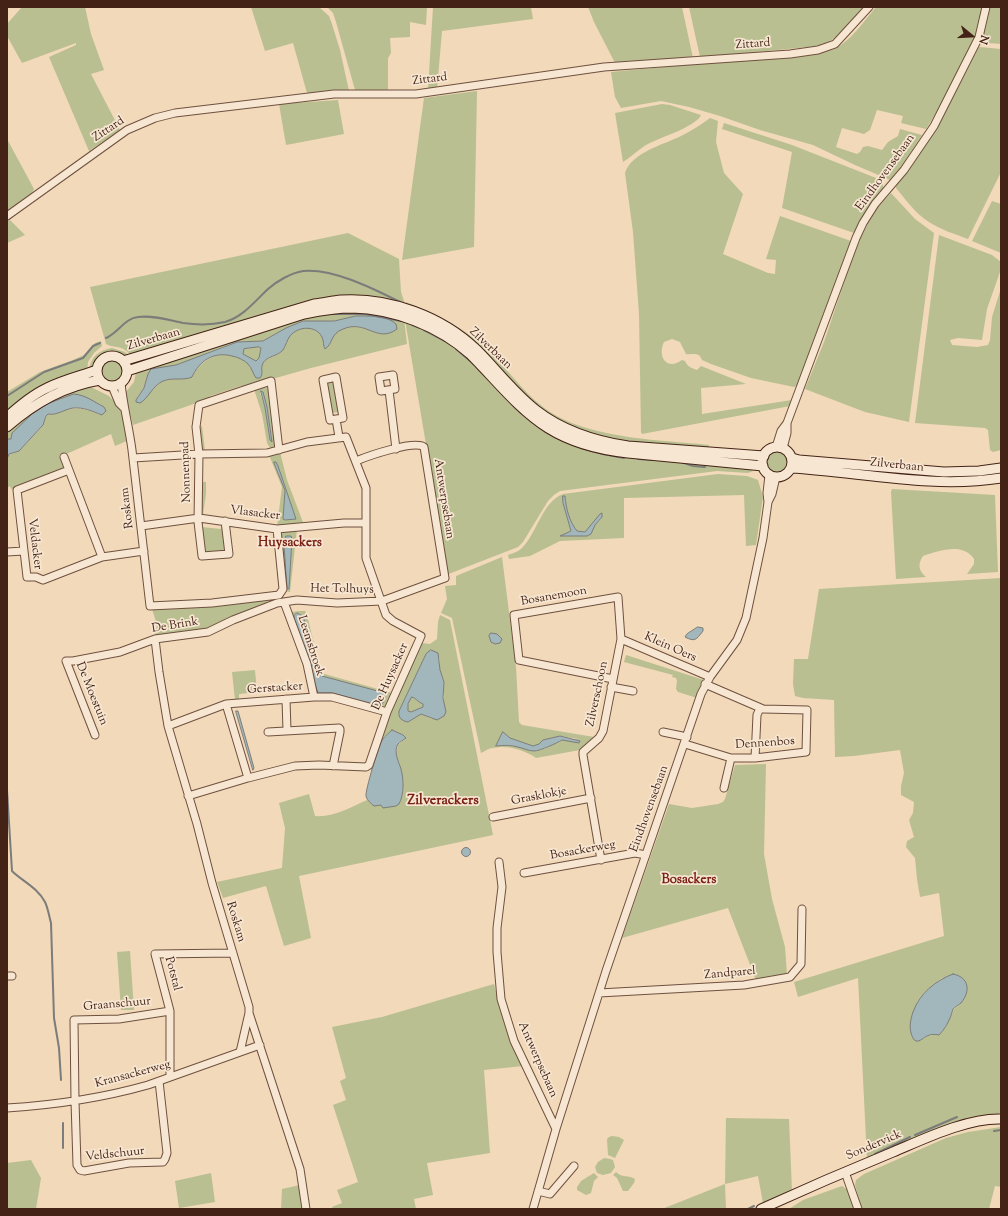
<!DOCTYPE html>
<style>
body{margin:0}
#map{position:relative;width:1008px;height:1216px;overflow:hidden;background:#f1d9b9;font-family:"Sorts Mill Goudy",serif}
canvas{display:block}
.frame{position:absolute;inset:0;border:8px solid #442316;pointer-events:none}
.north{position:absolute;left:952px;top:16px;width:40px;height:40px;-webkit-text-stroke:3px #f6e6d2;paint-order:stroke;rotate:108deg;font-size:11px;font-weight:700;line-height:16px;text-align:center;color:#442316}
.north::after{content:'';display:block;margin:auto;width:14px;height:18px;background:#442316;clip-path:polygon(50% 0,100% 100%,50% 72%,0 100%)}
</style>
<div id="map">
<canvas width="1008" height="1216"></canvas>
<div class="frame"></div>
<div class="north">N</div>
</div>
<script>
const ctx = document.querySelector('canvas').getContext('2d');
ctx.lineJoin = 'round';
function fillPath(path, color) { ctx.fillStyle = color; ctx.fill(path, 'evenodd'); }
function strokePath(path, color, width, dash) { ctx.strokeStyle = color; ctx.lineWidth = width; ctx.lineCap = dash ? 'butt' : 'round'; ctx.setLineDash(dash || []); ctx.stroke(path); }
function label(font, color, halo, rows, align = 'center') {
  ctx.font = font + ' "Sorts Mill Goudy",serif'; ctx.lineWidth = 3.5; ctx.setLineDash([]); ctx.textBaseline = 'middle'; ctx.strokeStyle = halo; ctx.fillStyle = color; for (const [text, x, y, turn = 0] of rows) {
    ctx.save(); ctx.translate(x, y); ctx.rotate((+turn || 0) * Math.PI / 180); ctx.textAlign = isNaN(turn) ? turn : align; if (halo) ctx.strokeText(text, 0, 0); ctx.fillText(text, 0, 0); ctx.restore();
  }
}
fillPath(new Path2D(`
 M22,7H85L91,34L104,70L91,74L120,130L89,151L49,57L76,45V43L22,63L7,36V24Z
 M251,7H319L329,16L332,24L340,50L349,91L307,93L293,43L265,51Z
 M327,7H427L426,25L410,22V37L390,38L391,53L388,58V92L355,90L336,22L333,13Z
 M433,7H531L533,19L442,31L437,89L428,90Z
 M588,7H682L693,58L615,63L594,22Z
 M689,7H865C851,23 839,40 818,46L707,57H700Z
 M876,7H984L978,36L962,70L926,129L901,123L903,116L877,110L870,130L864,134L842,128L836,147L857,154L860,152L863,147L868,146L882,150L888,142L898,136L900,129L922,135L903,164L890,180L855,165L813,145L760,130L720,116L689,107L661,101L621,108L615,97L611,72L809,53C817,52 826,52 834,49C851,41 864,21 876,7Z
 M990,7H1001V44L988,43L981,40L986,26Z
 M979,47L1001,49V172L968,239C955,234 941,230 929,222C916,214 906,200 896,188V184L937,118L959,86Z
 M477,91L474,247L402,260L424,98Z
 M338,100L344,134L286,145L279,104Z
 M662,104L670,105L701,115C696,127 658,138 646,145C638,150 631,157 623,162L615,113Z
 M710,118L718,121L716,142L724,173L743,194L723,254L768,273L775,274L776,260L766,259L780,216L851,241L797,386L794,387L751,378L711,364L702,360C699,351 692,355 686,354L680,342L672,339L664,342C657,357 667,371 682,360L685,361C688,367 691,368 697,370L701,366L746,384L701,388L702,414L792,400L790,406L642,434L641,432L639,314L633,232L625,173C632,152 663,145 681,136C691,131 701,125 710,118Z
 M724,123L792,145L876,178L883,184V189L854,233L782,208L792,152L722,129Z
 M7,139L34,189L32,193L7,212Z
 M891,193L915,219L934,233L909,422L865,412L805,389L824,342L856,247L871,218L878,207Z
 M992,201L1001,204V253L972,241Z
 M10,220L25,235L7,243V222Z
 M348,233L399,259L401,292L406,307L367,299L134,355L132,353L131,355C120,344 116,349 106,344L90,287Z
 M939,235L992,255L1001,262V269L987,309L982,340L958,338L950,340L952,345L977,347L988,345L990,340L992,317L1001,288V450L993,452L990,450L988,430L985,428L915,423Z
 M406,302C436,314 464,328 487,349C510,371 527,399 555,415C597,439 662,440 709,445V448L629,445L564,426L407,307Z
 M351,310L404,319L407,344L311,368L244,387L241,386L210,396L208,399L133,425L125,393L134,382L136,372L300,317ZM356,316L375,317L389,320L377,333C363,327 348,322 335,333C331,337 328,343 324,348C324,345 324,341 323,339C319,325 299,325 291,334C287,339 286,347 282,351C274,358 264,357 261,368L262,372L259,378C252,375 253,368 247,363C228,346 202,356 192,377L183,379L175,378L162,381L150,392L138,396L144,388L148,374L161,368L176,365L230,344L237,342L263,341L286,328L303,321H334Z
 M405,320L458,347L548,429L750,468L751,470L753,471L748,473L717,471L560,491L554,495L548,501L523,542L518,547L446,575L429,462Z
 M101,341L102,346L94,353L88,362L87,372L60,381L7,416L8,406L7,403V392L40,372L73,360L84,355L95,343Z
 M259,347L261,348L259,358L256,361L243,354L244,349Z
 M112,348L125,352L131,358C119,356 106,346 97,360C94,364 93,367 89,371C90,357 99,350 112,348Z
 M101 371a11 11 0 1 1 22 0a11 11 0 1 1-22 0Z
 M333,381L339,412L331,413L327,382Z
 M89,386L109,396L118,405L125,421L129,440L115,446L111,434L62,456L66,468L11,489L10,486L7,488L8,455L19,451L40,429L43,425L47,415L50,414L52,415C73,406 81,407 102,415L105,408L92,401L66,397L47,404L12,435L11,439H7V429L28,411L62,395Z
 M264,387L269,389L271,418L273,419L275,446L270,448L267,443L262,414L254,389ZM262,391L267,407L272,439L270,440L269,436L265,408L260,393Z
 M199,426H202L205,451H201Z
 M765 462a11 11 0 1 1 22 0a11 11 0 1 1-22 0Z
 M280,452L287,480L304,525L277,527L282,487L269,455ZM274,462L285,486L295,519L285,520L283,519L285,491Z
 M718,474L747,476L758,480L763,497L756,545L746,546L744,495L624,498V538L560,541L530,556L509,559L508,555C513,553 518,552 522,548C537,533 542,502 563,494ZM565,496C566,509 569,521 577,531L585,532L602,518L595,525L591,534L587,536H561L571,531L563,503V498Z
 M202,482H206V494L203,515L201,513Z
 M892,489L995,495L998,572L967,574L974,564V559C963,542 938,551 923,556C917,565 919,571 926,577L896,579L891,492Z
 M201,522H203L202,527L221,529L222,523L227,552L203,554Z
 M297,529L290,592L285,591L279,535L281,532ZM285,537H292V539L289,588L287,589L284,545Z
 M502,557L516,667L519,722L522,725L594,737L580,750L536,758C524,750 508,745 493,748C489,748 485,751 481,753L452,618L441,613L447,599L445,586L456,585V576ZM503,732L507,737L533,746L539,744L543,740L560,736L578,739L562,740L555,744H551L547,748L535,751L518,746H497Z
 M1001,578V1112L998,1114H993L964,1120L867,1159L858,978L798,997L794,982L944,936L939,893L920,897L917,879L915,858L906,847L907,841L914,837L909,820L913,813L914,802L901,795V786L904,773L900,750L854,756L835,757L834,700L803,698L795,696L793,684L794,659H808L819,589ZM942,978L961,1003L954,1009L945,1028L939,1035C931,1034 926,1036 919,1041L917,1002L924,993Z
 M266,599L268,601L267,603L209,630L155,635L157,625L152,609Z
 M300,611H305L307,615L321,673L392,693L386,709L317,696L291,612ZM297,613L301,614L319,673L379,707L333,693L321,694L295,614Z
 M440,615L450,620L493,835L299,876L311,938L284,946L266,886L223,898L217,882L282,868L285,828L279,803L309,794L315,816C333,818 351,807 367,800L374,806L381,805L382,807L403,794L401,770L396,754L398,745L406,738L403,735L392,730L383,738L372,771L371,770V768L381,733L422,643L430,644L437,639L438,622ZM426,654L439,657L440,670L444,682V701L432,719L421,714L408,722L399,711Z
 M626,655L704,680L697,698L678,692L676,689L677,681L676,678L672,677L673,675L624,662Z
 M255,670L257,692L239,694V700H235L232,672Z
 M412,697C416,698 419,703 423,704V707L411,712L408,711C406,706 409,700 412,697Z
 M766,764L764,854L772,899L785,947L787,975L756,980L728,908L622,938L669,804L692,808L718,804L723,802L725,799L735,765Z
 M130,951L134,1010H121L117,952Z
 M494,984L504,1023L523,1066L484,1070L490,1153L427,1163L433,1195L414,1199L416,1209H333L332,1207L342,1203L337,1190L358,1182L333,1105L346,1100L340,1081L346,1078L332,1027L382,1017Z
 M726,1118L789,1119L792,1191L763,1203L758,1176L725,1184L726,1209H662L725,1184Z
 M1001,1127V1187L995,1186L989,1209H862L855,1185L856,1180L864,1174L946,1138L968,1132Z
 M612,1136L619,1137L624,1140L615,1158L608,1155L607,1139L609,1137Z
 M604,1158L610,1159L613,1160L615,1167L611,1173L603,1175L597,1173L595,1167L598,1162Z
 M31,1160L41,1178L36,1209H7V1163Z
 M616,1172C621,1178 629,1175 635,1179L634,1183L628,1191H623L617,1178L613,1175Z
 M211,1173L215,1202L179,1208L175,1181Z
 M594,1173L598,1177L594,1181L591,1193L586,1195L577,1190V1187L581,1181Z
 M300,1185L303,1209H281L282,1189Z
 M842,1186L848,1190L854,1209H789L803,1200Z`), '#b9bf90');
const water = new Path2D(`
 M356,316C368,316 387,315 396,324L397,329C377,344 366,319 343,329C330,334 333,344 325,349C323,346 324,341 322,337C316,325 298,326 290,336C287,340 286,345 283,350C278,356 267,356 263,363C260,369 264,373 260,378H256C253,374 252,368 248,364C244,360 238,357 232,356C214,351 199,361 192,377C183,381 173,377 163,381C152,386 149,398 140,403L136,402V400L144,388L148,374L151,369L176,365L237,342L263,341L286,328L303,321H334ZM259,347L261,348L259,358L256,361L243,354L244,349Z
 M261,391L263,392L267,407L272,442L270,440L265,408Z
 M74,394C86,395 94,402 104,407L106,411L102,415C92,411 83,407 73,408C65,409 56,416 48,414L46,416L43,425L19,451L9,454L7,459V439H11L12,433L32,414L47,404Z
 M274,462H276L278,466L296,519L285,520L283,519L285,491Z
 M563,496H565C566,508 569,521 577,531L585,532L600,514L602,513V517L595,525L591,534L587,536H560L571,531L563,503Z
 M286,536H291L292,539L289,589L287,588L284,545Z
 M297,613L303,616L319,673L322,676L385,693L384,701L381,706L333,693H318L294,620V616Z
 M698,627L703,628V631C696,640 695,642 685,637L687,634Z
 M491,633L497,634L502,639L500,643L495,644L491,642L489,636Z
 M431,650L438,653L440,670L444,682L443,698L446,712L444,716L437,720L421,714L408,722C402,721 398,718 399,711L426,654ZM412,697C416,698 419,703 423,704V707L411,712L408,711V704Z
 M236,711H238L254,768L253,770Z
 M392,730L403,735L406,738C403,740 400,742 398,744C393,752 399,762 401,769C404,780 404,795 399,804L396,806L383,808L381,805L374,806C371,803 367,801 366,796C365,791 379,744 383,739C385,736 389,733 392,730Z
 M503,732L510,738L533,746L539,744L543,740L560,736L580,741L579,743L562,740C557,743 540,751 534,751C528,751 523,748 518,747C511,745 504,745 496,746Z
 M461.5 852a4.5 4.5 0 1 1 9 0a4.5 4.5 0 1 1-9 0Z
 M953,974C969,977 971,991 961,1003C958,1005 955,1007 953,1009C952,1012 951,1016 950,1018C947,1025 944,1030 939,1035C935,1034 931,1034 927,1036C924,1037 920,1042 916,1041C913,1040 912,1036 911,1033C909,1026 911,1018 913,1012C920,993 935,981 953,974Z`);
fillPath(water, '#a2b7bc');
strokePath(water, '#7c7c7a', 1);
strokePath(new Path2D(`
 M331,314H365L401,321
 M412,325L420,328
 M424,330L445,341
 M106,338C118,333 125,318 138,317C153,315 168,320 183,323C197,325 212,325 225,322C243,317 255,301 268,289C277,281 291,273 303,271C333,268 374,289 400,302
 M456,349L475,365
 M7,396L44,372L83,358L93,346L100,343
 M511,403L521,413
 M581,448L603,454L624,458
 M638,459L653,460
 M681,462L693,466L705,467
 M7,739V790L12,871C22,881 38,888 45,902C48,908 49,916 51,923L54,1018L59,1048L61,1080
 M994,1131L1001,1130
 M915,1135L957,1117
 M63,1148V1123
 M875,1154L910,1137
 M748,1209L754,1206`), '#7c7c7a', 2);
const street = new Path2D(`
 M7,216L127,130L155,118L175,113L334,94H416L604,67L790,54L818,50L835,44L869,7
 M393,375L395,389L381,391L379,377Z
 M336,377L343,418L330,420L323,380Z
 M121,383C123,405 129,427 132,450L150,606L212,603L279,595L283,589L277,529
 M112,386L119,403L124,408
 M389,390L396,449
 M336,419L339,437
 M776,447L781,431L787,423L856,238L863,223L875,204L904,170L934,126L979,37L986,7
 M783,448L787,433V423
 M64,457L102,557
 M133,458L199,454L267,453L307,442L346,437L366,488V558L386,615L393,621L421,636L387,712L369,765L366,767L319,765L295,766L248,778L188,796
 M69,470L17,490L27,577H36L43,580L102,557L144,551
 M768,502L772,494L776,477
 M225,521L229,554L202,556L198,522L199,454L196,427L199,405L271,381L279,450
 M141,526L199,518L277,529L344,523H366
 M7,552L24,551
 M284,602L307,664L314,697
 M155,639L159,672L168,726L197,824L212,883L249,1007V1013L300,1169L306,1209
 M621,639L710,677
 M611,687L633,691
 M286,699L287,731
 M226,704L248,778
 M168,726L226,704L314,697H332L387,712
 M268,732L339,728L340,729V732L333,766
 M663,732L687,737
 M95,735L66,661H73L120,652L155,639L208,632L233,620L277,603L297,600L337,603L382,601L445,578L424,447C414,440 368,456 356,461
 M685,744L731,758H755L806,752L807,710L763,709L705,684
 M755,758L757,715L760,708
 M724,788L731,758
 M493,817L591,798
 M601,860L583,755V752L599,738L603,731L621,639L618,597L514,615L519,660L613,679
 M499,862L502,887L497,928V952L501,999L514,1041L556,1129L533,1209
 M524,873L635,853L646,855
 M7,976H12
 M599,993L744,985L790,977L801,964L802,909
 M240,1052L249,1013
 M170,1077V1011L155,954L233,953
 M159,1081L167,1153L165,1159L163,1162L129,1163L84,1171L80,1170L77,1165L75,1101L74,1020L119,1019L170,1011
 M7,1108C55,1105 102,1098 148,1085L260,1045
 M556,1129L606,971L701,694L710,677L737,640L746,618L763,538L768,502L767,493L769,475
 M845,1172L858,1209
 M538,1191L550,1194L574,1166`);
const secondary = new Path2D(`
 M97 371a15 15 0 1 1 30 0a15 15 0 1 1-30 0Z
 M123,361L314,304C323,303 332,301 341,300C389,297 442,316 477,350C497,370 514,393 536,410C563,431 595,441 628,446L764,456
 M127,371L304,314C319,311 335,308 352,308C394,309 439,326 471,355C496,380 518,409 548,428C572,443 600,450 628,453L763,466
 M7,417C19,406 32,395 47,388C63,380 80,376 97,370
 M7,427C34,403 64,386 100,380
 M762 462a15 15 0 1 1 30 0a15 15 0 1 1-30 0Z
 M792,458L799,460L944,472L979,471L1001,468
 M791,468C860,472 932,489 1001,478
 M761,1209C805,1189 849,1170 893,1152C924,1139 967,1118 1001,1119`);
strokePath(street, '#6f503f', 9);
strokePath(secondary, '#442316', 11);
strokePath(street, '#f6e6d2', 7);
strokePath(secondary, '#f6e6d2', 9);
label('12px', '#442316', '#f6e6d2', [
 ["Zittard",753,45,-4],
 ["Zittard",430,80,-7],
 ["Zittard",109,130,-33],
 ["Eindhovensebaan",886,173,-54],
 ["Zilverbaan",154,340,-16],
 ["Zilverbaan",490,349,44],
 ["Zilverbaan",897,466,6],
 ["Nonnenpad",187,472,-92],
 ["Antwerpsebaan",443,499,81],
 ["Roskam",128,508,-97],
 ["Vlasacker",255,514,7],
 ["Veldacker",34,544,83],
 ["Het Tolhuys",342,590,1],
 ["Bosanemoon",554,597,-10],
 ["De Brink",175,626,-9],
 ["Leemsbroek",310,646,72],
 ["Klein Oers",670,648,24],
 ["De Huysacker",391,677,-66],
 ["Gerstacker",275,689,-4],
 ["De Moestuin",91,694,68],
 ["Zilverschoon",598,694,-78],
 ["Dennenbos",765,744,-4],
 ["Grasklokje",539,797,-11],
 ["Eindhovensebaan",650,809,-70],
 ["Bosackerweg",583,851,-10],
 ["Roskam",235,922,73],
 ["Potstal",172,974,75],
 ["Zandparel",730,974,-5],
 ["Graanschuur",117,1005,-5],
 ["Antwerpsebaan",537,1060,66],
 ["Kransackerweg",133,1075,-15],
 ["Sondervick",874,1146,-23],
 ["Veldschuur",115,1155,-6]
]);
label('bold 13px', '#7a1f14', '#f6e6d2', [
 ["Huysackers",290,544],
 ["Bosackers",689,881]
]);
label('bold 14px', '#7a1f14', '#f6e6d2', [
 ["Zilverackers",443,802]
]);
</script>
